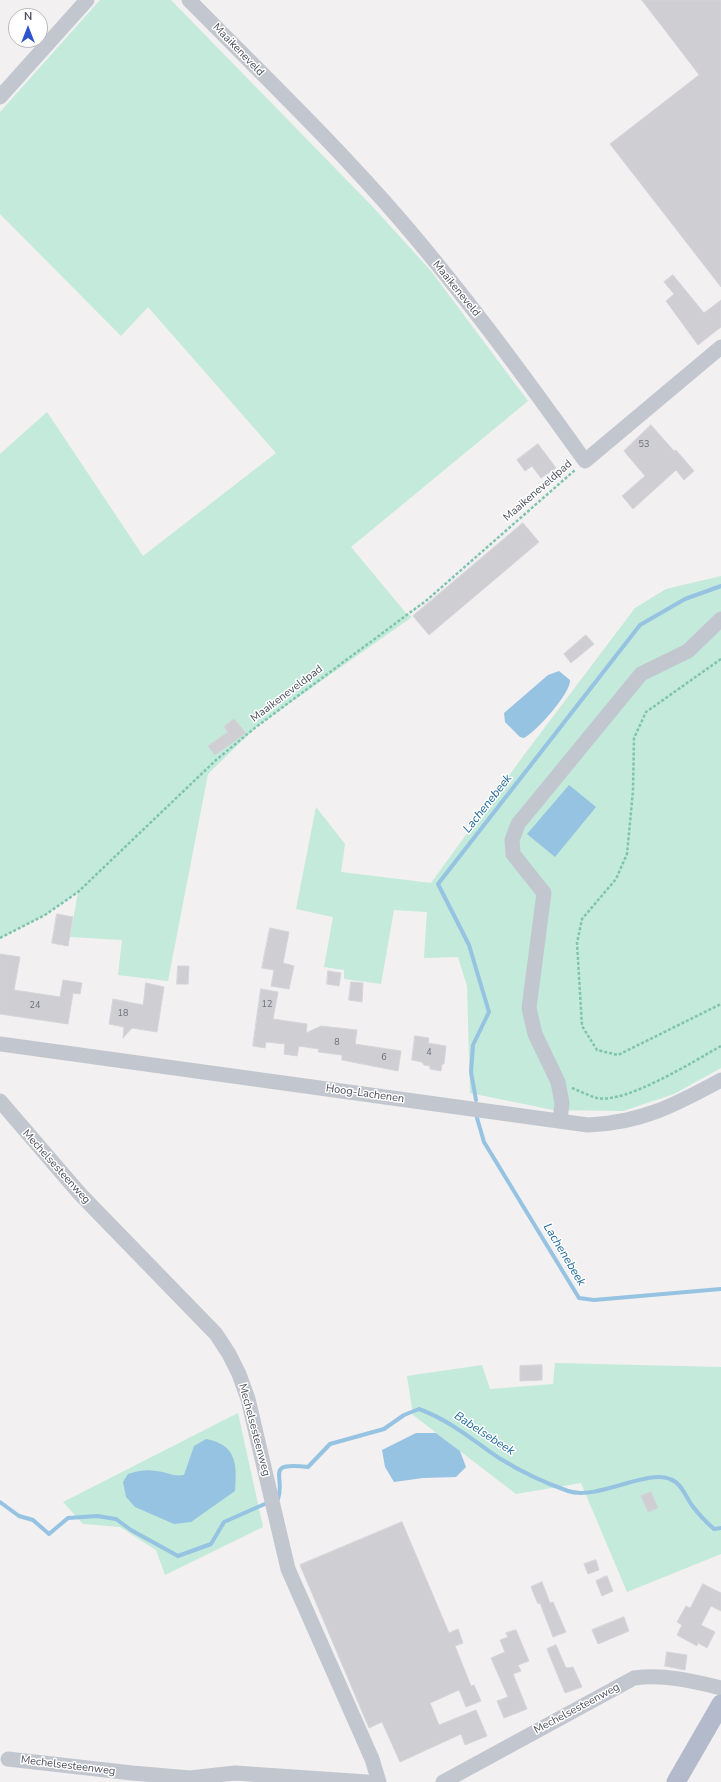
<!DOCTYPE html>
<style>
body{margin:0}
#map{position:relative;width:721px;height:1782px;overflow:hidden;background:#f2f0f0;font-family:"Nunito Sans",sans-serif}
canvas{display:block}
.north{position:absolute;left:8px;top:8px;width:40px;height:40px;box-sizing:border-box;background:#fff;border:1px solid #b7b9bd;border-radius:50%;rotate:0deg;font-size:11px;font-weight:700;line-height:16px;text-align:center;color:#4a4f5b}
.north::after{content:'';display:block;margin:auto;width:14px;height:18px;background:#2f55cc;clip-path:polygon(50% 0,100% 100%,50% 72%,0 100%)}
</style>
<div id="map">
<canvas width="721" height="1782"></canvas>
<div class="north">N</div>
</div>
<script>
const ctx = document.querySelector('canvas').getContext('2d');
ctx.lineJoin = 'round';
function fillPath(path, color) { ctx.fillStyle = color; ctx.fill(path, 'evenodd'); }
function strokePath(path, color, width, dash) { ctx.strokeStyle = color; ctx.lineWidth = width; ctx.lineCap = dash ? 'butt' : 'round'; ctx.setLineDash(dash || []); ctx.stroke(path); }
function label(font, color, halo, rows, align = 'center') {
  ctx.font = font + ' "Nunito Sans",sans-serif'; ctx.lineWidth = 3; ctx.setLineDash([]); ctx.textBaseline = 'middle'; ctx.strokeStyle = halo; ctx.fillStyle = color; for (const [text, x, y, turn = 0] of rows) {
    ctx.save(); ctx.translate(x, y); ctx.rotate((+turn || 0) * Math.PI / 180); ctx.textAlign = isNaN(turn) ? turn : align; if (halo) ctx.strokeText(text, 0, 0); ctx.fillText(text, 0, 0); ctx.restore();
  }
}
fillPath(new Path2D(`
 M100,0H171L372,206L431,271L528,401L351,547L406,613L412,617L256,727L208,774L168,981L118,975L122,940L70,937L78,892L45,915L0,938V454L47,412L143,556L276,453L148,307L121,336L0,214V112Z
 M721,576V1068L674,1094L623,1111L553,1110L470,1093L467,986L458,957L424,958L427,912L394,910L381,984L344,979V970L324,967L333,917L296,909L316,807L345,844L341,872L431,883L524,755L635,608L666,589Z
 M555,1363L721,1367V1554L627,1592L581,1483L516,1494L413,1415L407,1376L482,1365L490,1389L553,1384Z
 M238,1413L263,1527L165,1575L156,1550L120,1527L83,1524L63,1502Z`), '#c3eada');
fillPath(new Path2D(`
 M559,671L570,680C571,693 536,732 524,738L520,737L505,722L504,713L548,675Z
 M569,785L596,807L555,857L527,834Z
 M416,1433H436L460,1451L466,1467L456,1477L423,1478L394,1482L385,1467L382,1450Z
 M206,1439C237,1445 237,1464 235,1491L191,1522L174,1524L135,1507L126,1497L123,1482L128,1474C138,1471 146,1469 156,1471C168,1472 172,1477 184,1475L194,1446Z`), '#96c3e2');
strokePath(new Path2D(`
 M476,1100L471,1072L473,1045L489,1012L469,945L438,884L640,625L685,599L721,586
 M477,1118L484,1142L579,1298L594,1300L721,1289
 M278,1499C286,1476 263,1462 308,1467L330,1444L384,1429L404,1415L419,1409C449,1420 473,1440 499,1458C520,1471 545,1483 568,1491C596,1501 646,1469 670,1479C681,1483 685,1495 691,1504C698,1514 705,1521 714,1529L721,1528
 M0,1502L19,1516L33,1520L49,1534L68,1518L97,1516L116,1519L131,1530L178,1556L211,1544L224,1522L267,1503`), '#96c3e2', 4);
const building = new Path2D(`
 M642,0H721V287L610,144L699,75Z
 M673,275L704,313L721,300V327L698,345L666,301L674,294L664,282Z
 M651,425L674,451L676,450L694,471L684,480L676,470L633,509L622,496L645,476L624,451Z
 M538,444L556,468L541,478L532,466L525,471L517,460Z
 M523,523L539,542L429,635L413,616Z
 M586,635L594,644L571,663L564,654Z
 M234,719L246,733L215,755L208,746L228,732L224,727Z
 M57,914L73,917L68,946L52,943Z
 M270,928L289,932L283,963L294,966L289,989L271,986L274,970L262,968Z
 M0,954L20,957L14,990L60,997L63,980L82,983L80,994L73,993L68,1024L0,1014Z
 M178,966H189L188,984H177Z
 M328,971L341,973L339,986L327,984Z
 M351,982L363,983L362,1002L349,1000Z
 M146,983L164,987L157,1032L132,1028L123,1038L124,1027L109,1024L113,999L143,1005Z
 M261,989L278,992L273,1019L307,1024L306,1033L321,1026L357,1030L355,1044L401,1051L398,1071L342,1060V1055L318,1052L319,1049L299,1046L297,1056L284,1054L285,1044L266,1042L265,1048L253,1046Z
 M415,1036L429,1038L428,1043L446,1046L444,1064H442L441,1071L430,1069V1066L424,1065L422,1062L412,1060Z
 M542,1365V1380L520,1381V1366Z
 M651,1492L658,1508L648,1512L641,1496Z
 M402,1522L449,1633L458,1629L463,1643L455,1646L471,1686L474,1685L481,1701L466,1707L459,1690L430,1703L439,1725L476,1710L487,1736L465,1745L461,1734L400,1762L382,1722L369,1728L300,1565Z
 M596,1560L599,1570L588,1574L584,1564Z
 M607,1576L613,1591L602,1596L596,1581Z
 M542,1582L550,1603L553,1602L566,1632L553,1637L540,1603L538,1604L531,1587Z
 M703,1584L721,1593V1611L711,1606L701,1625L715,1632L707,1648L698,1643L697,1646L677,1635L682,1625L677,1622L686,1606L690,1608Z
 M624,1617L629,1631L598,1644L592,1630Z
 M516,1630L529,1661L518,1665L521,1671L513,1674L527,1709L504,1718L497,1701L508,1697L491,1658L505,1652L500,1640L508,1637L506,1633Z
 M556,1645L566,1668L573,1667L582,1687L565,1693L547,1649Z
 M667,1652L687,1655L685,1670L665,1666Z`);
fillPath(building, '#ceced3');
strokePath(building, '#d4d5da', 1);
strokePath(new Path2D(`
 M721,659L646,712L634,738L633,791L627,854L616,879L582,919L577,943L582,1026L597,1050L618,1055L721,1004
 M0,938L45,915L78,892L216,760L256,727L427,600L575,470
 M572,1088C580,1091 589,1096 597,1098C626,1104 694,1061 721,1046`), '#7fc4af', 2.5, [3, 2]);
strokePath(new Path2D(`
 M189,0C261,73 336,145 403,223C468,299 527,380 585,461L721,347
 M0,97L87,0
 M0,1044L588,1125C641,1123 675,1105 721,1080
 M0,1101L80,1194L216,1334L229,1354L239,1374L248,1399L288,1569L372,1759L379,1782
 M560,1121L562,1103L558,1082L535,1034L529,1008L544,893L513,854L512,840L518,824L641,674L688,651L721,619
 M8,1759L132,1773L190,1778L235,1773L367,1782
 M443,1782L634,1678C663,1674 694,1681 721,1688`), '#c2c7cf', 15);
strokePath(new Path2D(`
 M676,1782L721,1704`), '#b2bacb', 19);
label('9px', '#6b6f79', null, [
 ["53",644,445],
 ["12",267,1005],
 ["24",35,1006],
 ["18",123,1014],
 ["8",337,1043],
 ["4",429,1053],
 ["6",384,1058]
]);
label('11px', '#4a4f5b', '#fff', [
 ["Maaikeneveld",238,50,46],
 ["Maaikeneveld",456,289,51],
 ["Maaikeneveldpad",538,491,-41],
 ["Maaikeneveldpad",287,694,-37],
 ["Hoog-Lachenen",365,1094,8],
 ["Mechelsesteenweg",56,1167,48],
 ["Mechelsesteenweg",254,1430,75],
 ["Mechelsesteenweg",577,1709,-28],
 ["Mechelsesteenweg",68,1766,7]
]);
label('italic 12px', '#1d689a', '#fff', [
 ["Lachenebeek",488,804,-52],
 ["Lachenebeek",564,1255,59],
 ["Babelsebeek",484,1434,33]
]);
</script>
